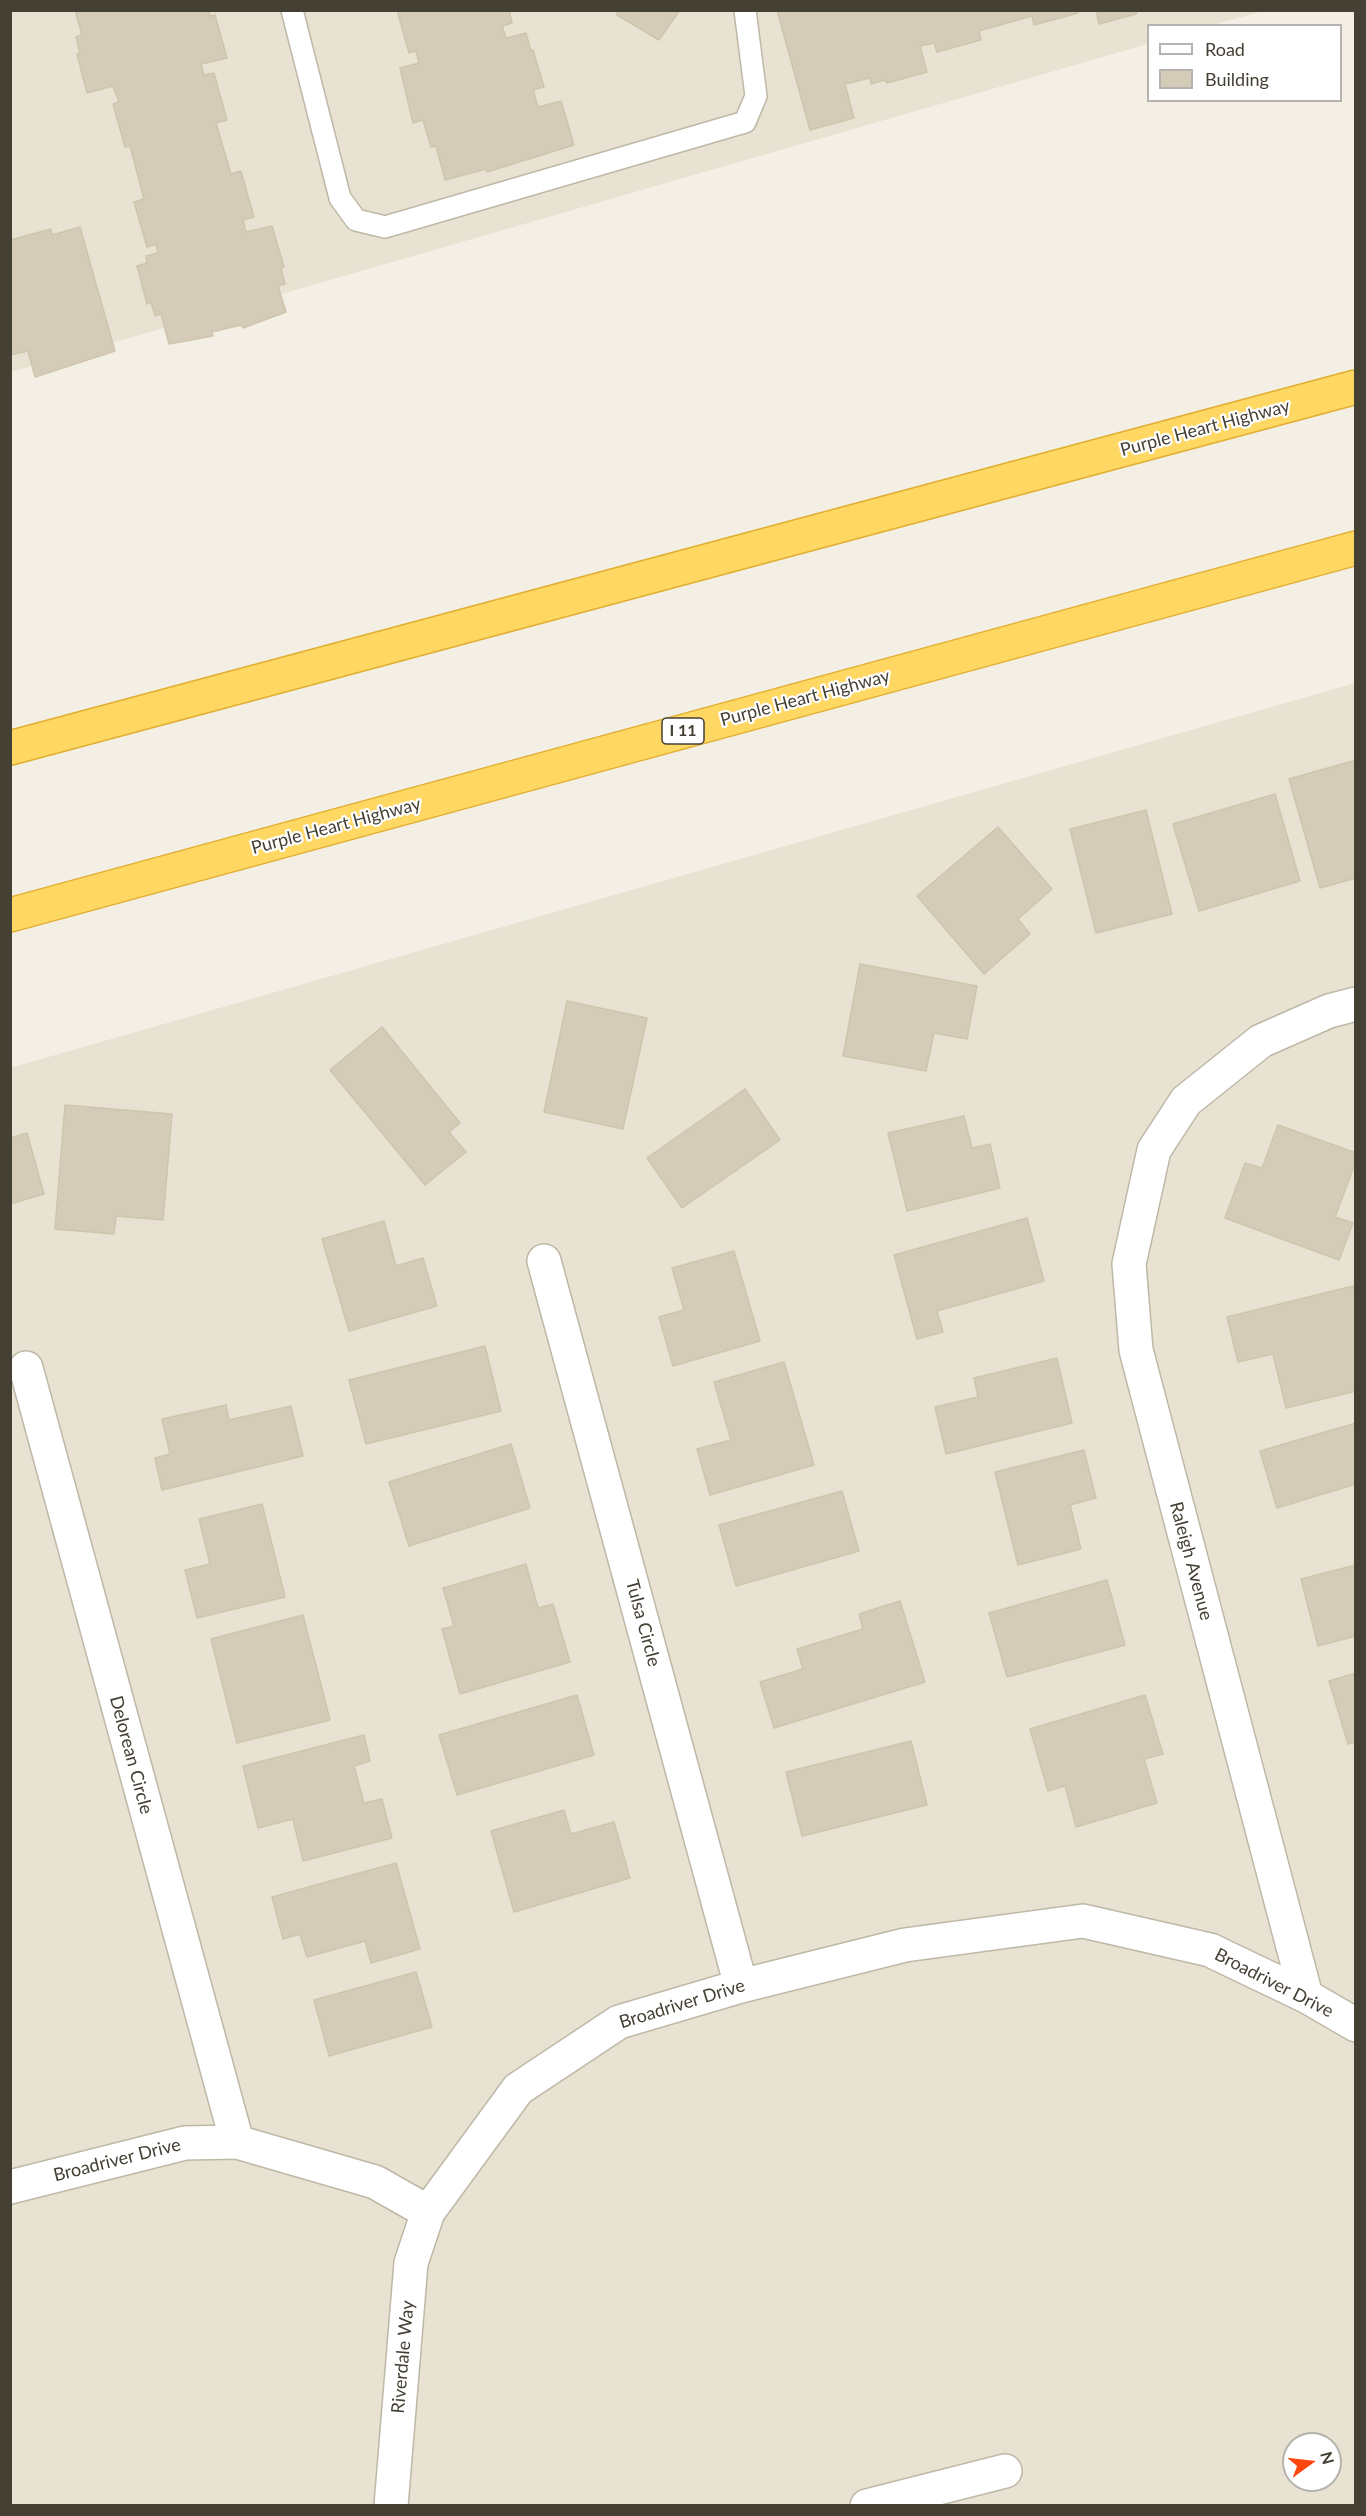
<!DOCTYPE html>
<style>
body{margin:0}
#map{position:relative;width:1366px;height:2516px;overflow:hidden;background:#f3efe4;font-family:Lato,sans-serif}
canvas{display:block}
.frame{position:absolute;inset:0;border:12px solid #454034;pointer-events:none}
.legend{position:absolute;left:1147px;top:24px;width:195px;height:78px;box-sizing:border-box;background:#fff;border:2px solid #b5b3ae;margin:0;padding:8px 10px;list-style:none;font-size:18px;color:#454034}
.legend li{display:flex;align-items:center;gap:12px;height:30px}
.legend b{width:30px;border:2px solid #b5b3ae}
.north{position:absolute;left:1282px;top:2432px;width:60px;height:60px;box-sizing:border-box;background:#fff;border:2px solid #b5b3ae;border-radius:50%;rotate:75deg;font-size:16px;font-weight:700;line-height:24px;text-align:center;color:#454034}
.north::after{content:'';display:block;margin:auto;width:21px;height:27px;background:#ff460f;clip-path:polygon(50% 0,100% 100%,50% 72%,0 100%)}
</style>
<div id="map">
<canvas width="1366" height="2516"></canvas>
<div class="frame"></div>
<ul class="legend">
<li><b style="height:8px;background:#fff"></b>Road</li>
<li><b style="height:16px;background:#d4ccb9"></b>Building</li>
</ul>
<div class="north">N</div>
</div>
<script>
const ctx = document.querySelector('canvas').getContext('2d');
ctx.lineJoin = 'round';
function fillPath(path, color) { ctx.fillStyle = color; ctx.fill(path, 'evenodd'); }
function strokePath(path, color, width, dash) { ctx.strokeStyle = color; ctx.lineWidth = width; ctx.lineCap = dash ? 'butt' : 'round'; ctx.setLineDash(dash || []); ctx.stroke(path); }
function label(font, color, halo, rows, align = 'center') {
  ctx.font = font + ' Lato,sans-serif'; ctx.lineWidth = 4.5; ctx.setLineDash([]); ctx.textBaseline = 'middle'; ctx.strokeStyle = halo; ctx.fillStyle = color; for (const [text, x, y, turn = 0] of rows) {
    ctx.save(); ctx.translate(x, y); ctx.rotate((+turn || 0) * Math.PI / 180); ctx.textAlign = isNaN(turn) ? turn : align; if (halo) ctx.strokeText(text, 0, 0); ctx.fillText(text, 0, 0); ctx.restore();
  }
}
fillPath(new Path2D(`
 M11,11H1264L1212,25L1148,26V44L11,372Z
 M1355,683V2505H11L10,1068ZM1294,2444H1330V2480H1294Z`), '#e7e2d2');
const building = new Path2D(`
 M75,10H209L210,16L215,15L227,58L201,64L204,75L214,73L227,120L216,123L231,174L241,171L254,217L243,220L246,232L272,226L284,267L281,268L285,284L278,286L286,312L243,328L241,325L212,332L213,336L169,344L161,314L155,316L151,302L147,304L137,266L147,263L146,256L158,253L156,244L147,247L134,202L144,199L130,146L125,147L113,104L119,102L113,86L87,93L77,54L80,53L76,37L82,35Z
 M397,10H509L512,23L502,26L506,38L526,33L531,51L533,50L544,87L533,90L538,107L561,101L574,145L487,172L486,169L445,180L436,146L431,147L423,120L413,123L400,68L419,63L416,51L409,53Z
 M680,10L659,40L617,15V10Z
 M777,10H1078V13L1034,25L1032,16L979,31L981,40L937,52L934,43L920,46L927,72L887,83L884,80L871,84L870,78L845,84L854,118L810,130Z
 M1096,10H1137L1136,14L1099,24Z
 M80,227L115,351L35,377L28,351L10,355V240L51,229L52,235Z
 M1356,760V878L1320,888L1289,779Z
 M1275,794L1300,881L1199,911L1173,824Z
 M1146,810L1172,914L1096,933L1070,829Z
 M998,827L1052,889L1018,919L1030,934L984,974L917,896Z
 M860,964L977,986L967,1039L934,1033L926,1071L843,1056Z
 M567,1001L647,1018L623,1129L544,1112Z
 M382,1027L460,1123L449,1132L466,1152L425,1185L330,1070Z
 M745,1089L780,1140L682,1208L647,1158Z
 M65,1105L172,1114L163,1220L116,1216L114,1234L55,1229Z
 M964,1116L972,1148L990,1144L1000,1188L907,1211L888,1133Z
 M1278,1125L1356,1153V1161L1335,1217L1353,1223L1339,1260L1225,1218L1245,1163L1262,1168Z
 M27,1133L44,1194L10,1204V1138Z
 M1027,1218L1044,1281L937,1311L943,1332L917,1339L894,1255Z
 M384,1221L396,1266L423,1258L437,1306L349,1331L322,1239Z
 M734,1251L760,1341L673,1366L659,1317L684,1310L672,1268Z
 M1353,1286L1356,1296V1391L1286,1408L1273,1354L1238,1362L1227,1317Z
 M485,1346L501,1411L366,1444L349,1380Z
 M1057,1358L1072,1423L946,1454L935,1407L978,1397L974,1378Z
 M784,1362L814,1465L710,1495L697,1449L731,1440L714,1382Z
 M226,1405L229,1420L291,1406L303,1456L162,1490L155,1458L170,1454L162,1419Z
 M1356,1423V1484L1277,1508L1260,1451Z
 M511,1444L530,1508L409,1546L389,1482Z
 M1084,1450L1096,1498L1070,1505L1081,1549L1018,1565L995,1472Z
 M842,1491L859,1551L736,1586L719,1525Z
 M262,1504L285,1597L197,1618L185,1570L210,1564L199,1519Z
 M526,1564L538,1608L553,1604L570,1662L460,1694L442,1629L454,1626L443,1588Z
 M1356,1565V1636L1318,1646L1301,1579Z
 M1107,1580L1125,1645L1007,1677L989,1613Z
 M900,1601L925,1682L774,1728L760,1682L803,1669L797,1649L863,1629L859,1614Z
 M303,1615L330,1720L237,1743L211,1639Z
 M1356,1673V1742L1348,1744L1329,1681Z
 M577,1695L594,1755L457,1795L439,1735Z
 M1145,1695L1163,1754L1144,1759L1157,1803L1076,1827L1065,1786L1048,1791L1030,1729Z
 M364,1735L370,1761L354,1766L364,1803L382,1799L392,1838L303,1861L293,1819L258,1828L243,1766Z
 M911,1741L927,1805L802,1836L786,1772Z
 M564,1810L571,1834L614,1822L630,1878L514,1912L491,1831Z
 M396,1863L420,1949L371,1963L365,1941L307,1957L300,1934L283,1939L272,1897Z
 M416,1972L432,2027L329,2056L314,2000Z`);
fillPath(building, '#d4ccb9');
strokePath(building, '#cfc5ac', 1.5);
const service = new Path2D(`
 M292,10L340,198L356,220L385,227L745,122L756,96L745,10`);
const minor = new Path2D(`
 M544,1261L741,1986
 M26,1368L237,2142
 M1306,1996L1136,1350L1129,1264L1154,1150L1186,1101L1261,1041L1329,1011L1356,1004
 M10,2187L185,2143L237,2142L375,2182L428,2212
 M391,2506L411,2263L428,2212L518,2089L619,2022L741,1986L905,1945L1083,1921L1210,1950L1306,1996L1356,2025
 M867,2506L1005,2471`);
const motorway = new Path2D(`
 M10,748L1356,387
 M10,915L1356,548`);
strokePath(service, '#beb8a7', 24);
strokePath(minor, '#beb8a7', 36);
strokePath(motorway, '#e1ae2f', 36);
strokePath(service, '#fff', 21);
strokePath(minor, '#fff', 33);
strokePath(motorway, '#ffd763', 33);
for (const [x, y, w] of [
 [683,731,42]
]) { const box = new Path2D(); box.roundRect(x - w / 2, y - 13, w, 26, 4.5); ctx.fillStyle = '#fff'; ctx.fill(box); strokePath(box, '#454034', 1.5); }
label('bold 16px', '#454034', null, [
 ["I 11",683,731]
]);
label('18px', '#454034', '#fff', [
 ["Purple Heart Highway",1205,428,-15],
 ["Purple Heart Highway",805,698,-15],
 ["Purple Heart Highway",336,826,-15],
 ["Raleigh Avenue",1191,1561,75],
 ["Tulsa Circle",643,1623,75],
 ["Delorean Circle",131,1755,75],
 ["Broadriver Drive",1274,1983,27],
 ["Broadriver Drive",682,2004,-17],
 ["Broadriver Drive",117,2160,-14],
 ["Riverdale Way",403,2357,-85]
]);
</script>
